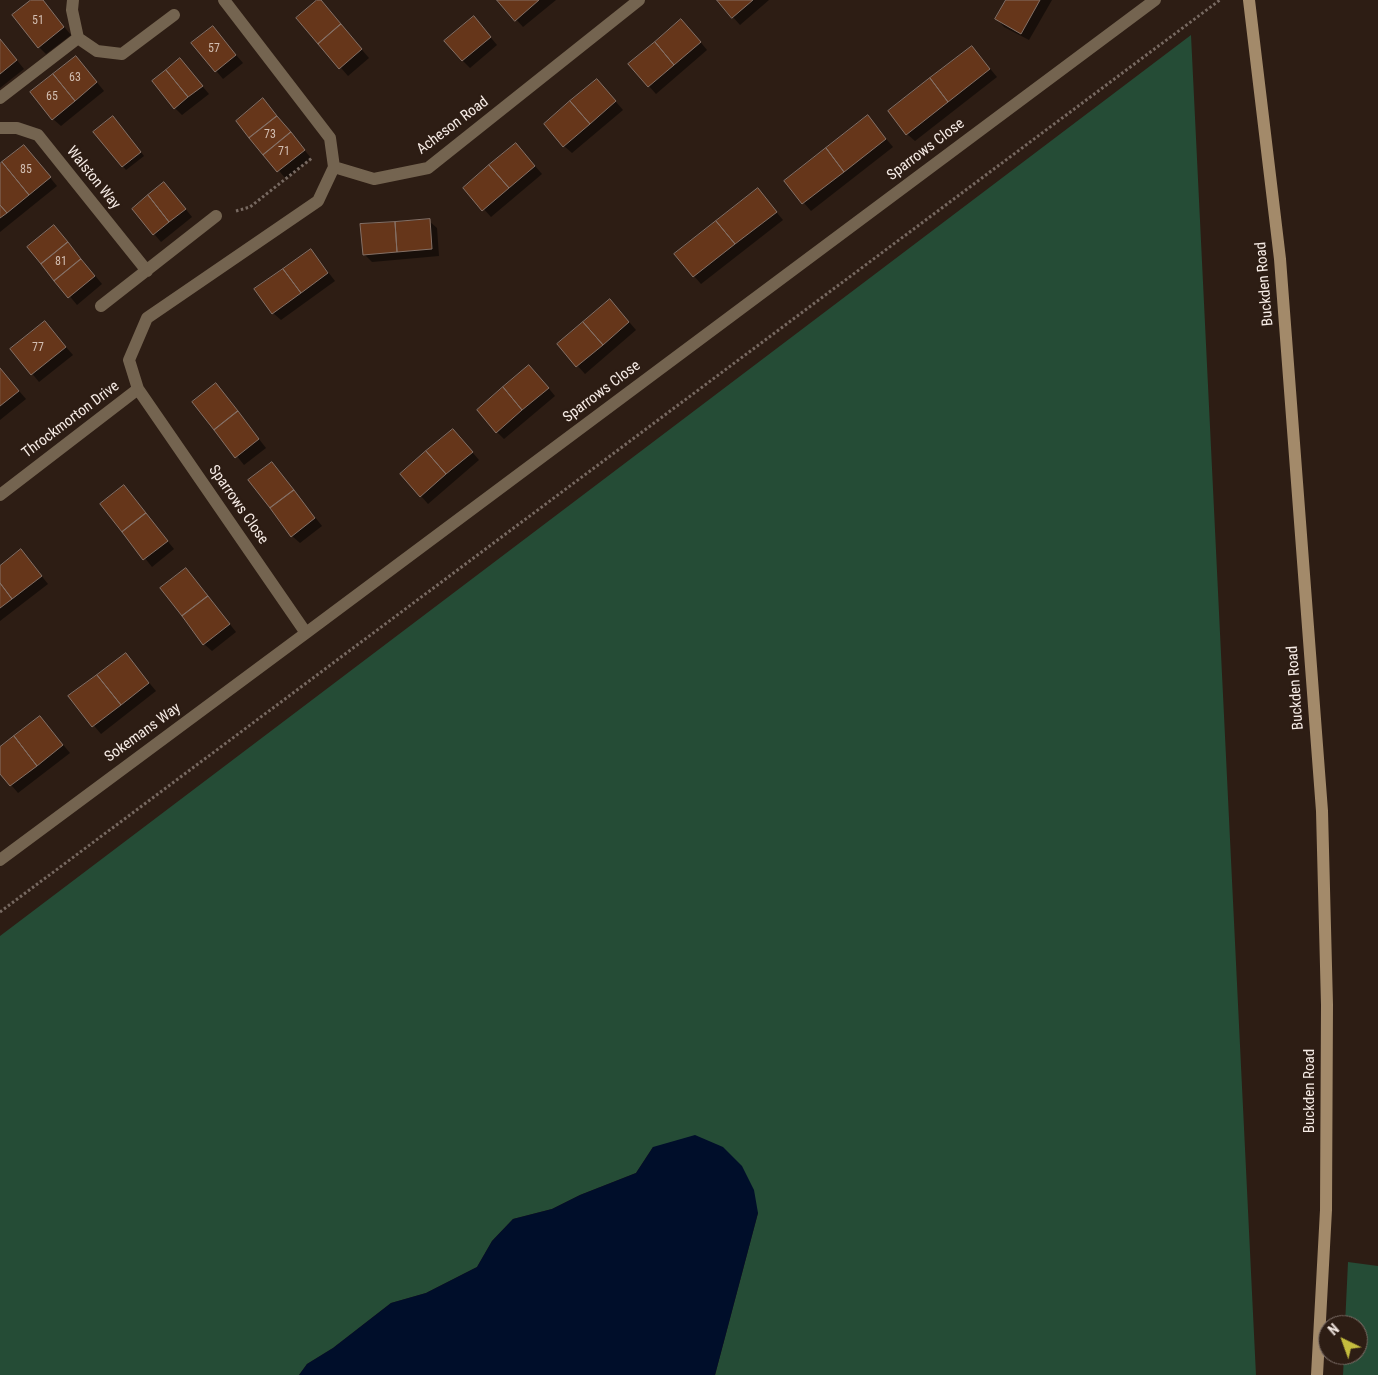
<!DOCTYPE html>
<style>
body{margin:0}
#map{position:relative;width:1378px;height:1375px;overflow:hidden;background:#2d1d14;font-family:"Roboto Condensed",sans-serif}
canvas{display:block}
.north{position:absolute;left:1318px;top:1315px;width:50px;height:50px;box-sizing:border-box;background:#2d1d14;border:1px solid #7d6f68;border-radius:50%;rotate:318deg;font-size:14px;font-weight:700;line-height:20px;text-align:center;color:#f6ebe5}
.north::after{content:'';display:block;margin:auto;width:18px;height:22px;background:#c4bc3e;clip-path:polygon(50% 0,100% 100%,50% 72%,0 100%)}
</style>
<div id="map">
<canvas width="1378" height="1375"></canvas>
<div class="north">N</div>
</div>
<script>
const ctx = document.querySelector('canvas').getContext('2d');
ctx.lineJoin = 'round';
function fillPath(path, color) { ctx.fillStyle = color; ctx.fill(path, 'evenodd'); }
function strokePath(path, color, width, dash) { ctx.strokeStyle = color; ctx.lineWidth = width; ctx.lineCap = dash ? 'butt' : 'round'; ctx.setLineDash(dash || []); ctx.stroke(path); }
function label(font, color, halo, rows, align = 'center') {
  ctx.font = font + ' "Roboto Condensed",sans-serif'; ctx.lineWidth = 4.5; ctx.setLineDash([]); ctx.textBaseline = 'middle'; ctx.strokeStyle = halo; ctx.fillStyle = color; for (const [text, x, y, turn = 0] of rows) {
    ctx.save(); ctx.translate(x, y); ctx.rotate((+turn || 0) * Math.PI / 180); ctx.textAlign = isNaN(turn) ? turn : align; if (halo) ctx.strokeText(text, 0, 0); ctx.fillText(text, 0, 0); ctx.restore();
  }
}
fillPath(new Path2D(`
 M1191,35L1256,1375H715L758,1213L653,1147L636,1173L580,1195L552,1209L513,1219L492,1241L477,1267L426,1293L391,1303L333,1348L307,1364L299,1375H0V936Z
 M1348,1262L1378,1266V1375H1343L1344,1355H1358V1325H1345Z`), '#254c36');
fillPath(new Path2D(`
 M695,1135L723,1147L742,1166L754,1190L758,1213L715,1375H299L307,1364L333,1348L391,1303L426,1293L477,1267L492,1241L513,1219L552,1209L580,1195L636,1173L653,1147Z`), '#000e2a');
fillPath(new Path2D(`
 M33,0H42L71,35L46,54L39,47Z
 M319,0L369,58L348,76L298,18Z
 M499,0H556L523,27Z
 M718,0H769L740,25Z
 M1007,0H1052L1029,40L1004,27L997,19Z
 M481,26L497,45L470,68L462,60Z
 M213,28L243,63L223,79L193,43Z
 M689,28L707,50L656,94L630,65Z
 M0,39L24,69L0,88Z
 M972,47L997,77L915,141L907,134Z
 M180,60L209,94L182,115L175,108Z
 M83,65L104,91L61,126L53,119Z
 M604,88L623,110L572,153L564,146Z
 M263,100L311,158L286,179L237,121Z
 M868,117L893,147L811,211L785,181Z
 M116,121L144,156L126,170L95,132Z
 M24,146L57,186L0,232V166Z
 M523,152L542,174L491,217L465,188Z
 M758,190L783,220L701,284L694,276Z
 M172,192L192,217L161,242L133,209Z
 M429,221L437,228L439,256L372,262L364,254Z
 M61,234L102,284L77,305L29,247Z
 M311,250L335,281L281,320L273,313Z
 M617,308L636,330L585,374L558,344Z
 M45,323L73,355L39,382L12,349Z
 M0,369L26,399L0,420Z
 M537,374L555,396L504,439L497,432Z
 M216,384L266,448L244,465L194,402Z
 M460,438L479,460L428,504L421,496Z
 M272,463L322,526L300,543L292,536Z
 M124,487L174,549L152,567L102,504Z
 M28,559L48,584L0,621V567Z
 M186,569L236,632L212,651L204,644Z
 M125,654L156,691L101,734L70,697Z
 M40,717L70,753L18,793L0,772V748Z`), '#0007');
const building = new Path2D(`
 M31,0H43L64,27L38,48L12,15Z
 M317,0H321L341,24L318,44L296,18Z
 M497,0H539L515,21Z
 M717,0H753L732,18Z
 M1006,0H1040L1021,34L995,19Z
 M474,16L491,37L462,61L444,41Z
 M681,19L701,42L674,65L655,42Z
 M341,24L362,49L339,69L318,44Z
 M213,26L236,55L215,72L191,43Z
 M0,39L17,60L0,74Z
 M655,42L674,65L648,87L628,64Z
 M972,46L990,69L948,102L930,78Z
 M76,56L97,82L75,101L53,74Z
 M180,58L203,86L188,97L166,70Z
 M166,70L188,97L174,109L152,81Z
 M53,74L75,101L52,120L30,92Z
 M930,78L948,102L906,135L888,111Z
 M597,79L616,101L590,124L570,101Z
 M263,98L277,116L249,138L236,121Z
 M570,101L590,124L563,147L544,124Z
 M868,115L886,139L844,172L826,148Z
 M113,116L141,152L122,167L93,132Z
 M277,116L291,132L263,155L249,138Z
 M291,132L305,150L277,172L263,155Z
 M516,143L535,166L509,188L489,165Z
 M24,145L51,177L29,195L2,162Z
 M826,148L844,172L802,204L784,181Z
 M2,162L29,195L7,213L0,205V164Z
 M489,165L509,188L482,211L463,188Z
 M164,182L186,209L169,222L148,195Z
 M758,188L777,212L735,244L716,221Z
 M148,195L169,222L153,235L132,209Z
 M0,205L7,213L0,218Z
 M430,219L432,249L397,252L395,222Z
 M716,221L735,244L693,277L674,254Z
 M395,222L397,252L363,255L360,224Z
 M54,225L68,242L41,264L27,247Z
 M68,242L81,259L54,281L41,264Z
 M311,249L328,273L301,293L283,269Z
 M81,259L95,276L68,298L54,281Z
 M283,269L301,293L272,314L254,289Z
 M610,299L629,322L603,345L583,322Z
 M45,321L66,347L31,375L10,349Z
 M583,322L603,345L576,367L557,344Z
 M529,365L549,388L522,410L503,387Z
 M0,368L19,391L0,406Z
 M216,383L238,411L214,430L192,402Z
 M503,387L522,410L496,433L477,410Z
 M238,411L259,439L235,458L214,430Z
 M453,429L473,452L446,474L426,451Z
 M426,451L446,474L420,497L400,474Z
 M272,462L294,490L270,508L248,480Z
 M124,485L146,513L122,532L100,504Z
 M294,490L315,518L291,537L270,508Z
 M146,513L168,541L143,560L122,532Z
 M21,549L42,576L12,599L0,583V566Z
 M186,568L208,596L182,616L160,588Z
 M0,583L12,599L0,608Z
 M208,596L230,624L203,645L182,616Z
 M126,653L149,683L121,705L97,675Z
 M97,675L121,705L92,727L68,696Z
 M40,716L63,745L37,766L14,736Z
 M14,736L37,766L10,786L0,774V747Z`);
fillPath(building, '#66361a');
strokePath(building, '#857167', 1);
strokePath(new Path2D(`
 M236,211L250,207L312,158
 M0,912L1220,0`), '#786a62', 3, [2.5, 2.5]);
strokePath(new Path2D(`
 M73,0L72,10L78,38L97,51L122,54L174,15
 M224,0L330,138L334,167L374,179L428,168L639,0
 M0,98L78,38
 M0,128H17L38,135L147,271
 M334,167L318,201L147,318L129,360L138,389L306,633L1155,0
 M101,306L216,216
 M0,495L138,389
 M0,860L306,633`), '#746450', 12);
strokePath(new Path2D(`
 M1249,0L1280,259L1322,811L1327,1005L1326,1210L1317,1375`), '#a38a6a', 12);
label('12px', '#d2beb2', null, [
 ["51",38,21],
 ["57",214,49],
 ["63",75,78],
 ["65",52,97],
 ["73",270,135],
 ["71",284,152],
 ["85",26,170],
 ["81",61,262],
 ["77",38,348]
]);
label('15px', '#f6ebe5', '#2d1d14', [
 ["Acheson Road",453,126,-37],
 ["Sparrows Close",926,150,-37],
 ["Walston Way",93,178,51],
 ["Buckden Road",1265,284,-95],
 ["Sparrows Close",602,392,-37],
 ["Throckmorton Drive",71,420,-37],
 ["Sparrows Close",238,505,55],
 ["Buckden Road",1296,688,-94],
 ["Sokemans Way",143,733,-36],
 ["Buckden Road",1310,1091,-90]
]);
</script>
